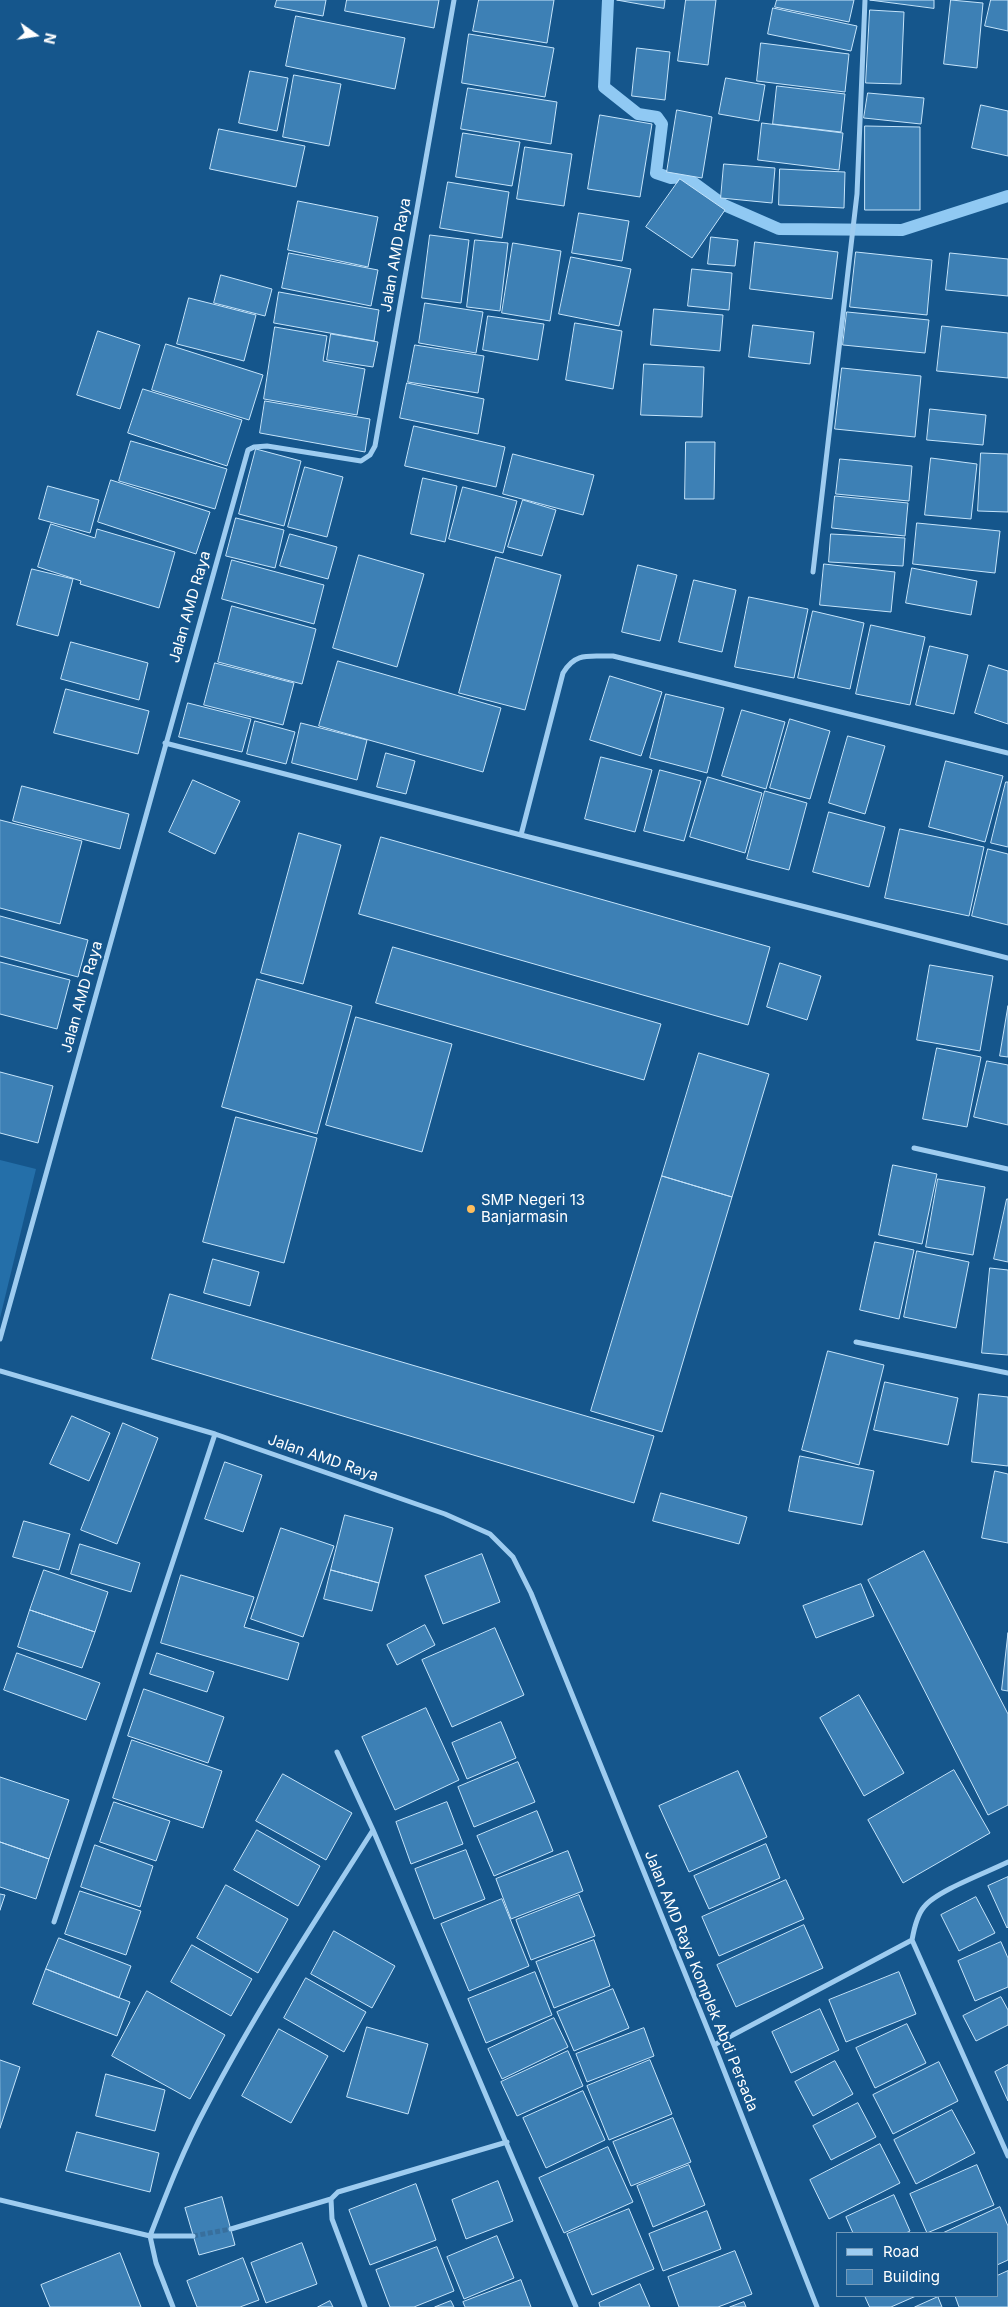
<!DOCTYPE html>
<style>
body{margin:0}
#map{position:relative;width:1008px;height:2307px;overflow:hidden;background:#15568c;font-family:Inter,sans-serif}
canvas{display:block}
.legend{position:absolute;left:836px;top:2232px;width:162px;height:65px;box-sizing:border-box;background:#15568c;border:1px solid #739aba;margin:0;padding:6px 9px;list-style:none;font-size:15px;color:#fff}
.legend li{display:flex;align-items:center;gap:10px;height:25px}
.legend b{width:25px;border:1px solid #739aba}
.north{position:absolute;left:10px;top:10px;width:50px;height:50px;-webkit-text-stroke:4px #15568c;paint-order:stroke;rotate:103deg;font-size:14px;font-weight:700;line-height:20px;text-align:center;color:#fff}
.north::after{content:'';display:block;margin:auto;width:18px;height:22px;background:#fff;clip-path:polygon(50% 0,100% 100%,50% 72%,0 100%)}
</style>
<div id="map">
<canvas width="1008" height="2307"></canvas>
<ul class="legend">
<li><b style="height:6px;background:#9eccf0"></b>Road</li>
<li><b style="height:14px;background:#3d80b5"></b>Building</li>
</ul>
<div class="north">N</div>
</div>
<script>
const ctx = document.querySelector('canvas').getContext('2d');
ctx.lineJoin = 'round';
function fillPath(path, color) { ctx.fillStyle = color; ctx.fill(path, 'evenodd'); }
function strokePath(path, color, width, dash) { ctx.strokeStyle = color; ctx.lineWidth = width; ctx.lineCap = dash ? 'butt' : 'round'; ctx.setLineDash(dash || []); ctx.stroke(path); }
function label(font, color, halo, rows, align = 'center') {
  ctx.font = font + ' Inter,sans-serif'; ctx.lineWidth = 5; ctx.setLineDash([]); ctx.textBaseline = 'middle'; ctx.strokeStyle = halo; ctx.fillStyle = color; for (const [text, x, y, turn = 0] of rows) {
    ctx.save(); ctx.translate(x, y); ctx.rotate((+turn || 0) * Math.PI / 180); ctx.textAlign = isNaN(turn) ? turn : align; if (halo) ctx.strokeText(text, 0, 0); ctx.fillText(text, 0, 0); ctx.restore();
  }
}
fillPath(new Path2D(`
 M0,1160L36,1169L0,1318Z`), '#246fa9');
strokePath(new Path2D(`
 M608,0L604,87L638,114L657,117L662,124L656,173L671,178L686,177L724,205L779,229L902,230L1008,196`), '#90c9f3', 12);
const building = new Path2D(`
 M277,0H326L323,16L275,7Z
 M347,0H439L434,28L345,11Z
 M479,0H554L547,43L473,31Z
 M617,0H665L664,8Z
 M686,0H716L708,65L678,61Z
 M777,0H854L849,22L775,7Z
 M870,0H934V8Z
 M951,0L983,3L977,68L944,64Z
 M991,0H1008V31L985,26Z
 M773,8L857,26L851,51L768,34Z
 M870,10L904,12L901,84L866,83Z
 M296,16L405,38L395,89L286,66Z
 M469,34L554,48L545,97L462,83Z
 M761,43L849,54L845,92L757,81Z
 M637,48L670,52L665,100L632,96Z
 M250,71L288,78L277,131L239,123Z
 M294,75L341,84L329,146L283,137Z
 M726,78L765,85L759,121L719,114Z
 M777,86L845,94L841,132L773,124Z
 M468,88L557,102L551,144L461,129Z
 M868,93L924,98L921,124L864,118Z
 M981,105L1008,111V156L972,148Z
 M677,110L712,117L702,178L667,172Z
 M600,115L652,124L640,197L588,189Z
 M762,123L843,133L839,170L758,160Z
 M865,126L920,127V210H865Z
 M219,129L305,146L296,187L210,169Z
 M463,133L520,142L512,186L456,177Z
 M525,147L572,154L564,206L517,199Z
 M724,164L775,168L772,203L721,198Z
 M780,169L845,172L844,208L779,205Z
 M680,179L725,210L692,258L646,227Z
 M448,182L509,192L502,238L440,228Z
 M298,201L378,217L368,267L288,250Z
 M579,213L629,221L622,261L572,253Z
 M430,235L469,240L461,303L422,298Z
 M711,237L738,240L735,266L708,264Z
 M475,240L508,243L500,311L467,307Z
 M755,242L838,252L832,299L750,289Z
 M513,243L561,251L550,321L502,313Z
 M856,252L932,260L927,315L850,307Z
 M289,253L378,270L371,306L282,288Z
 M950,253L1008,259V296L946,290Z
 M571,257L631,269L619,326L559,314Z
 M692,269L732,273L729,310L688,306Z
 M221,275L272,289L265,316L214,303Z
 M279,292L379,310L374,341L274,323Z
 M189,298L256,315L244,361L177,344Z
 M425,303L483,312L476,353L419,343Z
 M654,309L723,315L720,351L651,345Z
 M847,312L929,320L925,353L843,345Z
 M488,316L544,324L538,360L483,350Z
 M575,323L622,331L613,389L566,380Z
 M753,325L814,332L810,364L749,357Z
 M942,326L1008,333V378L937,371Z
 M275,327L327,336L323,361L365,369L357,415L264,399Z
 M98,331L140,345L120,409L77,395Z
 M331,334L378,342L373,367L327,360Z
 M166,344L263,375L249,420L152,390Z
 M415,345L484,356L478,393L408,382Z
 M644,364L704,367L702,417L641,415Z
 M842,368L921,376L915,437L835,429Z
 M407,383L484,399L478,434L400,418Z
 M143,389L242,420L227,466L128,433Z
 M265,401L370,419L365,452L260,433Z
 M930,409L986,415L983,445L927,440Z
 M414,426L505,447L496,487L405,466Z
 M131,441L227,469L215,509L119,481Z
 M686,442H715L714,499H685Z
 M256,449L301,461L284,526L239,514Z
 M981,453L1008,454V512L978,511Z
 M513,454L594,475L583,515L503,494Z
 M931,458L977,464L971,519L925,515Z
 M840,459L912,466L909,501L836,494Z
 M305,467L343,477L327,537L288,527Z
 M423,478L457,486L445,542L411,534Z
 M111,480L210,512L196,554L98,522Z
 M48,486L99,500L90,533L39,519Z
 M463,487L517,501L503,553L449,539Z
 M835,496L908,503L905,536L832,528Z
 M523,500L556,510L542,556L508,547Z
 M236,518L284,530L275,568L226,556Z
 M917,523L1000,531L995,573L913,564Z
 M51,524L95,538L97,529L175,552L159,608L80,584L81,581L38,567Z
 M290,534L337,547L328,579L280,566Z
 M831,534L905,538L903,566L829,562Z
 M359,555L424,574L397,667L333,648Z
 M496,557L561,575L525,710L459,693Z
 M232,560L324,585L314,624L222,599Z
 M824,564L895,572L891,612L820,605Z
 M638,565L677,575L660,641L622,632Z
 M912,568L977,581L971,615L906,603Z
 M32,569L73,579L58,636L17,625Z
 M694,580L736,590L722,652L679,642Z
 M749,597L808,609L794,678L735,667Z
 M232,606L316,629L302,684L218,662Z
 M813,611L864,623L850,689L798,678Z
 M871,625L925,637L910,705L856,694Z
 M71,642L148,663L139,700L61,679Z
 M930,646L968,655L954,714L916,705Z
 M338,661L501,708L483,772L319,726Z
 M215,663L294,683L283,725L204,705Z
 M989,665L1008,671V724L975,713Z
 M610,676L662,692L641,756L590,740Z
 M66,689L149,711L138,754L54,733Z
 M666,694L724,708L707,773L650,758Z
 M188,703L251,719L242,752L179,737Z
 M742,710L785,722L766,789L722,776Z
 M790,719L830,731L810,799L770,788Z
 M255,721L295,732L286,764L247,754Z
 M301,723L367,740L357,780L292,763Z
 M848,736L885,746L865,814L829,803Z
 M386,753L415,761L406,794L377,787Z
 M601,757L652,770L635,832L585,819Z
 M946,761L1003,776L985,842L929,827Z
 M660,770L701,781L684,841L644,831Z
 M708,777L762,793L745,853L690,837Z
 M193,780L240,801L215,854L169,832Z
 M1006,782H1008V847L991,843Z
 M22,786L129,814L120,849L13,821Z
 M765,791L807,803L789,870L747,859Z
 M829,812L885,827L869,887L813,872Z
 M0,820L82,841L60,924L0,908Z
 M900,829L984,847L969,916L885,898Z
 M299,833L341,845L303,984L261,973Z
 M381,837L770,947L748,1025L359,914Z
 M988,849L1008,854V925L972,916Z
 M0,916L88,940L78,977L0,956Z
 M393,947L661,1024L644,1080L376,1003Z
 M0,962L70,980L57,1029L0,1014Z
 M780,963L821,976L807,1020L767,1007Z
 M930,965L993,976L980,1051L917,1040Z
 M257,979L352,1006L317,1134L222,1107Z
 M1008,1006V1057L1000,1056Z
 M356,1017L452,1044L422,1152L326,1125Z
 M937,1048L981,1057L967,1127L923,1119Z
 M699,1053L769,1074L732,1197L662,1176Z
 M987,1061L1008,1065V1125L974,1117Z
 M0,1072L53,1086L38,1143L0,1133Z
 M236,1117L317,1138L284,1263L203,1242Z
 M893,1165L937,1174L922,1244L879,1235Z
 M662,1176L732,1197L662,1432L591,1411Z
 M938,1179L985,1187L973,1255L926,1247Z
 M1007,1199H1008V1262L994,1259Z
 M875,1242L914,1250L899,1319L860,1310Z
 M917,1251L969,1262L956,1328L904,1317Z
 M213,1259L259,1272L250,1306L204,1293Z
 M990,1268L1008,1270V1355L982,1353Z
 M170,1294L654,1436L634,1503L152,1359Z
 M828,1351L884,1365L859,1465L802,1450Z
 M885,1382L958,1398L948,1445L874,1430Z
 M979,1394L1008,1397V1466L972,1462Z
 M72,1416L110,1433L89,1481L50,1464Z
 M123,1423L158,1438L117,1544L81,1530Z
 M800,1456L874,1471L862,1525L789,1511Z
 M225,1462L262,1475L243,1532L205,1519Z
 M995,1471L1008,1474V1543L982,1538Z
 M661,1493L747,1517L739,1544L653,1521Z
 M345,1515L393,1528L379,1583L331,1570Z
 M24,1521L70,1534L59,1570L13,1557Z
 M281,1528L334,1546L303,1637L251,1619Z
 M80,1544L140,1563L131,1592L71,1574Z
 M924,1551L1008,1714V1805L988,1815L868,1580Z
 M482,1554L500,1602L443,1624L425,1576Z
 M44,1570L108,1592L95,1632L30,1610Z
 M331,1570L379,1583L372,1611L324,1599Z
 M181,1575L254,1597L244,1627L299,1643L288,1680L161,1643Z
 M861,1584L874,1616L816,1638L803,1606Z
 M30,1610L95,1632L82,1668L18,1647Z
 M425,1625L435,1645L397,1665L387,1645Z
 M495,1628L524,1695L452,1727L422,1660Z
 M1008,1633V1691L1002,1690Z
 M17,1653L100,1683L86,1720L4,1690Z
 M157,1653L214,1672L207,1692L150,1674Z
 M144,1689L224,1717L208,1763L128,1736Z
 M859,1695L904,1773L864,1796L820,1718Z
 M426,1708L459,1780L395,1810L362,1737Z
 M501,1722L516,1758L467,1779L452,1743Z
 M132,1740L222,1771L203,1828L113,1798Z
 M518,1762L535,1802L474,1827L458,1787Z
 M954,1770L990,1833L903,1883L868,1820Z
 M738,1771L767,1837L689,1872L659,1806Z
 M283,1774L352,1813L326,1860L256,1821Z
 M0,1777L69,1800L49,1859L0,1842Z
 M114,1802L170,1821L156,1861L100,1842Z
 M447,1802L463,1844L411,1864L396,1822Z
 M537,1811L553,1851L494,1876L477,1836Z
 M257,1830L320,1866L298,1906L234,1870Z
 M0,1842L49,1859L36,1899L0,1887Z
 M766,1844L780,1878L709,1909L694,1876Z
 M95,1845L153,1866L140,1907L81,1887Z
 M466,1850L485,1899L434,1919L415,1869Z
 M568,1851L583,1891L511,1919L496,1879Z
 M1008,1877V1927L1007,1928L988,1886Z
 M786,1880L804,1919L719,1956L702,1917Z
 M226,1885L288,1919L258,1973L197,1938Z
 M80,1891L141,1911L126,1955L65,1934Z
 M0,1894L5,1895L0,1910Z
 M579,1895L595,1936L531,1960L516,1920Z
 M976,1897L995,1933L959,1951L941,1915Z
 M502,1899L529,1966L469,1991L441,1924Z
 M804,1925L823,1968L736,2007L717,1965Z
 M334,1931L395,1966L372,2008L311,1974Z
 M59,1938L131,1966L119,1998L46,1969Z
 M594,1940L610,1986L554,2008L536,1962Z
 M1001,1942L1008,1958V1987L975,2001L958,1961Z
 M192,1945L252,1979L231,2016L171,1982Z
 M46,1969L130,2002L117,2036L33,2004Z
 M535,1972L552,2015L486,2043L468,1999Z
 M899,1972L916,2014L846,2042L829,2000Z
 M306,1978L366,2012L344,2052L284,2018Z
 M613,1989L629,2028L574,2051L557,2012Z
 M147,1991L225,2035L190,2099L112,2056Z
 M1001,1997L1008,2010V2025L976,2041L963,2016Z
 M820,2009L839,2050L791,2073L772,2032Z
 M554,2018L568,2047L502,2079L488,2049Z
 M907,2024L926,2063L875,2088L856,2048Z
 M367,2027L428,2044L408,2114L347,2097Z
 M644,2028L654,2056L587,2082L576,2054Z
 M279,2029L328,2056L291,2123L242,2096Z
 M568,2051L583,2086L517,2116L501,2082Z
 M0,2060L20,2067L0,2128Z
 M650,2060L672,2114L609,2140L587,2086Z
 M835,2061L853,2094L813,2116L795,2082Z
 M939,2062L958,2101L893,2134L873,2095Z
 M1008,2065V2101L995,2072Z
 M106,2074L165,2090L155,2131L96,2116Z
 M583,2091L605,2140L546,2168L523,2118Z
 M858,2103L876,2137L831,2160L813,2126Z
 M952,2110L975,2153L916,2184L894,2140Z
 M673,2118L691,2162L631,2186L613,2142Z
 M77,2132L159,2153L150,2192L66,2171Z
 M880,2144L900,2183L829,2219L810,2180Z
 M608,2147L633,2202L564,2233L539,2178Z
 M689,2165L705,2205L653,2227L637,2186Z
 M977,2165L994,2205L927,2233L910,2194Z
 M498,2181L513,2221L466,2239L452,2200Z
 M416,2184L436,2240L370,2265L349,2210Z
 M894,2195L910,2231L906,2233H853L846,2217Z
 M222,2197L235,2245L199,2255L185,2208Z
 M1000,2207L1008,2226V2260L997,2265V2233H943Z
 M629,2209L654,2269L592,2295L567,2234Z
 M707,2211L721,2249L663,2271L649,2234Z
 M497,2236L514,2278L464,2299L447,2257Z
 M302,2243L317,2284L266,2303L251,2263Z
 M437,2247L454,2291L414,2307H390L376,2270Z
 M735,2251L752,2294L718,2307H679L668,2277Z
 M120,2253L141,2307H50L41,2285Z
 M243,2258L259,2300L240,2307H197L187,2281Z
 M1008,2271V2307H959L955,2296H997V2276Z
 M521,2280L531,2307H465L463,2302Z
 M640,2284L650,2307H600L599,2303Z
 M865,2296H916L891,2307H870Z
 M938,2297L942,2307H915Z
 M330,2301L333,2307H318Z
 M451,2301L454,2307H435Z
 M744,2302L746,2307H730Z`);
fillPath(building, '#3d80b5');
strokePath(building, '#c5e4fb', 1);
strokePath(new Path2D(`
 M193,2236L231,2229`), '#386f9d', 5, [5, 2.5]);
strokePath(new Path2D(`
 M813,572L857,194L865,0
 M165,743L521,835L563,673C576,651 590,657 613,656L1008,753
 M521,835L1008,958
 M914,1148L1008,1169
 M0,1339L248,450L254,447L267,446L361,461L370,455L375,446L454,0
 M856,1342L1008,1373
 M0,1371L215,1434L445,1514L490,1534L513,1557L531,1593L714,2045L817,2307
 M373,1830L576,2307
 M54,1922L215,1434
 M912,1940L1008,2156
 M714,2045L912,1940C914,1929 917,1915 924,1907C936,1891 988,1872 1008,1862
 M0,2200L150,2236C167,2192 184,2148 206,2107C256,2011 315,1921 373,1830L337,1752
 M231,2229L331,2199
 M173,2307L156,2263L150,2236H193
 M365,2307L332,2219L331,2199L338,2192L507,2142`), '#9eccf0', 5);
for (const [x, y, r, color] of [
 [471,1209,5,"#ffbe5d"]
]) { const dot = new Path2D(); dot.arc(x, y, r, 0, 2 * Math.PI); ctx.fillStyle = color; ctx.fill(dot); strokePath(dot, '#15568c', 2); }
label('15px', '#fff', '#15568c', [
 ["Jalan AMD Raya",396,255,-80],
 ["Jalan AMD Raya",190,607,-74],
 ["Jalan AMD Raya",82,997,-74],
 ["Jalan AMD Raya",323,1458,19],
 ["Jalan AMD Raya Komplek Abdi Persada",701,1981,68]
]);
label('15px', '#fff', '#15568c', [
 ["SMP Negeri 13",481,1200],
 ["Banjarmasin",481,1217]
], 'left');
</script>
